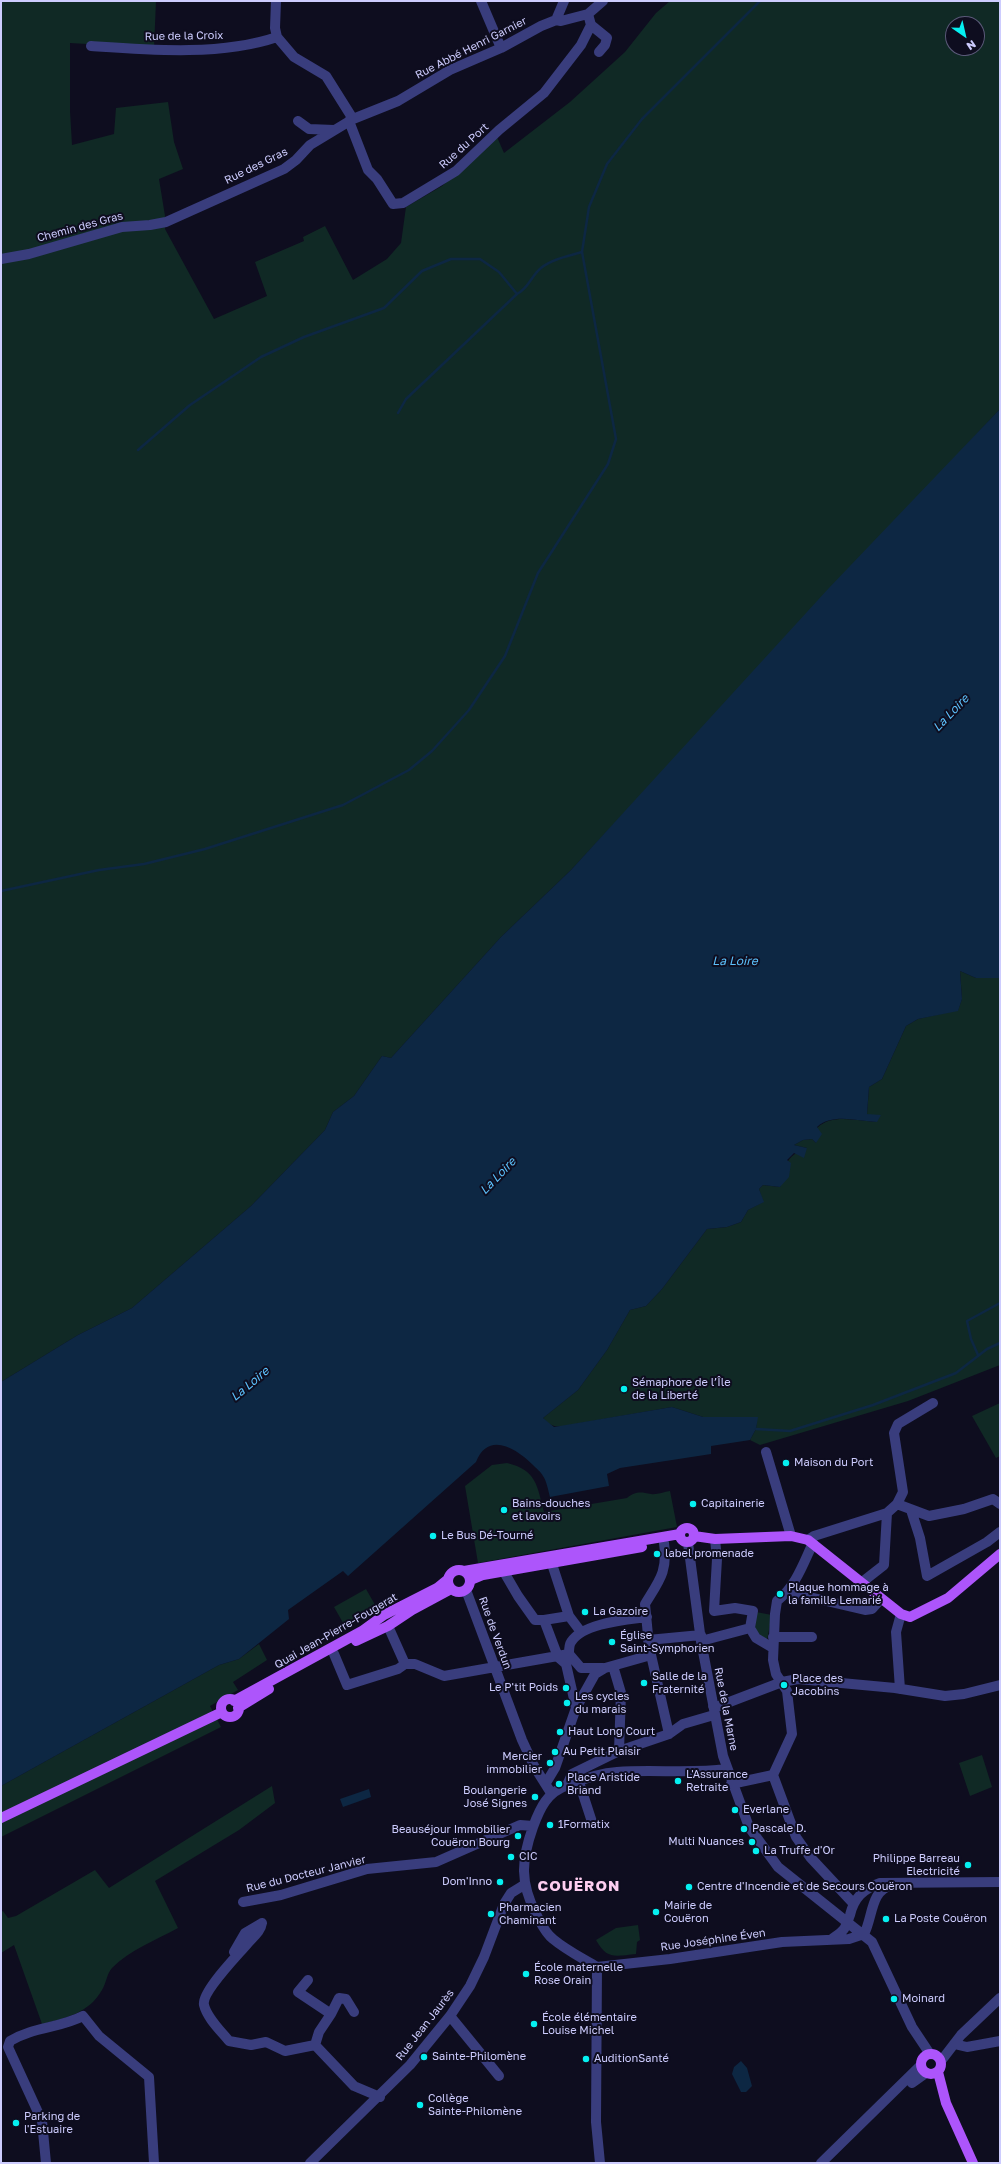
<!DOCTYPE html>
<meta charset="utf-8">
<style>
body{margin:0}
#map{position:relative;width:1001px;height:2164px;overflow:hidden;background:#0e0d1f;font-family:"Golos Text",sans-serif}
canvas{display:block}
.frame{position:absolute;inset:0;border:2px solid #cdccfe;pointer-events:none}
.north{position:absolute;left:945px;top:16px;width:40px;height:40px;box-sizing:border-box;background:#0e0d1f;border:1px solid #5a5978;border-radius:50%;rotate:146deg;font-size:11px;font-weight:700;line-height:16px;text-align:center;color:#cdccfe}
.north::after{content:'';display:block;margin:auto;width:14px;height:18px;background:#05f0f1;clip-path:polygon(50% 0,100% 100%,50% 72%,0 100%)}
</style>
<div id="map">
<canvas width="1001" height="2164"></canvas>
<div class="frame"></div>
<div class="north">N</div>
</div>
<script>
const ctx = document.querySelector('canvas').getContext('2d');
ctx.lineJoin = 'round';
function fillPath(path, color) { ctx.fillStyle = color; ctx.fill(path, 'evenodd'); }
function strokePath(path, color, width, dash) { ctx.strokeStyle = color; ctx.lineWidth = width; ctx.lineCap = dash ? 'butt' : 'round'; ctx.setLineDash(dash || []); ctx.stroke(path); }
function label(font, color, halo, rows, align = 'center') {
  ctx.font = font + ' "Golos Text",sans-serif'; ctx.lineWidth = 4; ctx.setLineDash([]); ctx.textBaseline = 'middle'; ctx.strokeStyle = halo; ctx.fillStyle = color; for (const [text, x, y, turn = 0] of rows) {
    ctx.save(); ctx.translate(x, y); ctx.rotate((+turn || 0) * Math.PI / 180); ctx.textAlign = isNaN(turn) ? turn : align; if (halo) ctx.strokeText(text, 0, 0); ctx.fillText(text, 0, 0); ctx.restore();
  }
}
fillPath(new Path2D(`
 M1,1H156L154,48L70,43V111L72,145L114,134L116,108L168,102L174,142L183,169L159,179L165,216V229L214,319L267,296L255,262L304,241L303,237L325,226L353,280L387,259L401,243L406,207L442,186L497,137L504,153L570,102L625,52L656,13L670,1H1000V409L571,870L501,937L391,1058L382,1056L354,1096L333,1112L325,1130L251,1206L132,1308L78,1335L1,1382ZM953,24H977V48H953Z
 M960,971L976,978H1000V1365L908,1401L760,1445L750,1440L756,1429L757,1417H703L672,1407L564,1426C554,1427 550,1426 543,1418L578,1390L607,1350L630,1310L646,1306L662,1289L707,1229L727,1227L741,1222L748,1210L763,1202L759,1189L763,1185L780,1187C786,1165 784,1157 807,1148L794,1145L803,1140L812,1139L816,1143L817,1128C832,1113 857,1121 877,1122L867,1114L869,1087L882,1079L906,1026L918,1019L958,1010L962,999Z
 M1000,1403V1456L996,1458L972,1416Z
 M507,1463C537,1470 537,1486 544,1512L627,1498C635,1491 641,1492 651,1494C656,1495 664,1492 670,1491L677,1527L478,1563L465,1486L492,1465Z
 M366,1589L378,1610L346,1628L334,1607Z
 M756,1612L772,1615L767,1640L755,1632Z
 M259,1644L267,1660L233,1682L238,1690L210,1706L221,1727L1,1837V1786L219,1665L239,1659Z
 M982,1755L992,1787L970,1796L959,1763Z
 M272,1786L275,1803L239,1830L155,1881L178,1928C156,1940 130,1950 112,1968C107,1973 106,1984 102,1990C89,2013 66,2018 42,2024L14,1945L1,1953V1912L3,1911L8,1918L16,1916L95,1870L109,1888Z
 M638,1925L640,1940L637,1942L636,1954C615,1956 607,1960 596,1940L616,1928Z`), '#102925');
fillPath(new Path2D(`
 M1000,409V978H976L960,971L962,999L958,1011L918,1019L906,1026L882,1079L869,1087L867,1114L881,1115L877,1122C857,1121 832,1113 817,1127L822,1134L816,1143L812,1139L803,1140L794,1145L807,1148L804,1158L794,1153L787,1160L791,1163L789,1177L780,1187L763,1185L759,1189L764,1202L748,1210L741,1222L727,1227L707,1229L662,1289L646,1306L630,1310L607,1350L578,1390L543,1418L554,1427L672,1407L703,1417H758L756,1429L750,1440L711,1446V1454L620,1468L607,1474L609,1486L550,1497C548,1490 547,1482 543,1476C541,1472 536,1468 533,1465C516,1448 488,1431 476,1462L348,1576L343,1571L288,1610L289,1619L239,1659L219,1665L1,1786V1382L78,1335L132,1308L251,1206L325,1130L333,1112L354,1096L382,1056L391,1058L501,937L571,870L828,589Z
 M369,1789L371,1797L343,1807L340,1799Z
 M741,2061L747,2068L752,2086L746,2092H741L732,2074L734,2067Z`), '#0d2743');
strokePath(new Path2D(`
 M398,413L406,399L517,294
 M138,450L190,405L261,357L304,337L384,308L422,271L451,259H480L499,272L517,294C529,288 531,276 541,268C552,259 569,256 582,252
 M1,891L99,870L144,864L205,849L343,805L409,770L432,751L469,710L505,656L538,573L608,464L616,439L582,252L589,207L607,164L642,119L760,1
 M978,1355L971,1339L967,1321L1000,1303
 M756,1429L790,1431L873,1405L956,1373L987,1349L1000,1343`), '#0d2743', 2.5);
strokePath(new Path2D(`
 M276,1L275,28L277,37L294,57L326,76L353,119
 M481,1L501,48
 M556,20L564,1
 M591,25L607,38L605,45L599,52
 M91,46C149,50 222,56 277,37
 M298,121L309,129L334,130
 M349,121L368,170L377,179L393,204L403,203L456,171L499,130L544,93L581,45L591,25L588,14
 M1,259L29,254L122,227L150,225L166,222L284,169L296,160L310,145L353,119L398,101L450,70L501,48L541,26L556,20L561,21L588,14L603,1
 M766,1452L791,1536
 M897,1504L929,1516L964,1509L993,1499L1000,1504
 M911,1510L920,1538L927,1576L987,1542L1000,1532
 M715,1539L717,1559L714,1611L735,1608L753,1611L750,1628L756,1638L773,1648
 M808,1540L814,1536L887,1513L897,1504L903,1492L894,1433L898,1424L933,1403
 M664,1543C668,1572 659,1581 645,1604L649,1646L669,1734
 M688,1543L701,1641L723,1756L749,1827L778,1867L872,1942L912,2027L930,2054
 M813,1543C803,1564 796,1586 777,1601L775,1614L773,1660L776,1674L787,1691L792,1734L773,1775L796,1837L810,1857L853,1903
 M552,1564L569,1616L581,1632
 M504,1572L518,1596L535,1620H544L558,1657L566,1664L576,1708
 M861,1583L884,1565L887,1513
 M466,1590L522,1740L534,1766L551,1793
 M788,1592L865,1610L872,1609L881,1599
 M544,1620L569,1616
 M388,1626L405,1664
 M773,1637H812
 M648,1640L701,1635
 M701,1641L750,1628
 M334,1654L347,1685L398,1669L405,1664
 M405,1664H415L444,1676L569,1654
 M613,1666L621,1693L619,1751
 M603,1668H581L569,1654C569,1651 569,1645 571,1642C583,1623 625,1620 647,1617
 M900,1689L896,1632L901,1614
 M713,1706H719L782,1682L798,1679L895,1688L945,1696L964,1694L1000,1685
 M579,1782L593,1825
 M546,1783L555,1768L576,1708L595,1674L605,1668L651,1655
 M731,1784L773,1775
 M567,1785L572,1774L619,1751L669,1734L683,1724L714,1715
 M243,1902L281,1895L367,1869L436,1862L520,1825L533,1826
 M262,1923C261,1931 253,1937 248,1943C239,1954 201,1992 204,2005C207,2018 221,2031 229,2041L251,2045L266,2042L285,2051L315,2045L354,2086L380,2097
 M864,1934C873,1918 870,1890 892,1885
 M832,1939C836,1936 841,1933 844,1929C847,1925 848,1920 850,1915C854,1898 863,1889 880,1883L1000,1882
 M234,1952L245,1933L262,1923
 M597,1967C582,1958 566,1950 553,1939C545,1933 541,1923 536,1914C520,1882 521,1861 533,1827C540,1808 547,1792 568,1785C583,1779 601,1773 617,1772C653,1769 690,1774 726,1769
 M597,1967L670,1959L782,1942L849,1939L864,1934
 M597,1967L596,2122L600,2163
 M308,1980L298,1992L331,2014L319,2032L315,2045
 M331,2014L339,1998L346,1999L354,2012
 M450,2016L499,2076
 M954,2044L967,2047L1000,2041
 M941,2061L961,2035L1000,1998
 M912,2083L926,2073
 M46,2163L42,2121L8,2047L10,2041C33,2027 60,2028 83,2016L99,2036L149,2077L154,2163
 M310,2163L410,2065L450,2016L470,1986L484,1957L504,1904L511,1893L524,1885
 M821,2163L921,2065`), '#393d7d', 10);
strokePath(new Path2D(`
 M680 1535a7 7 0 1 1 14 0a7 7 0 1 1-14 0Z
 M694,1536L715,1539L791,1536L808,1540L901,1614L910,1617L948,1598L1000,1554
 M448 1581a11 11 0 1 1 22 0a11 11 0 1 1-22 0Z
 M464,1571L680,1534
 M471,1580L483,1575L642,1547
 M356,1641L388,1626L412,1610L451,1589
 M221 1708a9 9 0 1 1 18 0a9 9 0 1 1-18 0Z
 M234,1701L362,1631L384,1615L437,1588L448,1579
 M238,1708L269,1689
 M1,1818L222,1712
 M921 2064a10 10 0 1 1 20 0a10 10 0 1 1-20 0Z
 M938,2072L946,2103L973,2163`), '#ad55fb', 10);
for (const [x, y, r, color] of [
 [624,1389,4,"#05f0f1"],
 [786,1463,4,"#05f0f1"],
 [693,1504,4,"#05f0f1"],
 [504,1510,4,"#05f0f1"],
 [433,1536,4,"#05f0f1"],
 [657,1554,4,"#05f0f1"],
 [780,1594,4,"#05f0f1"],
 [585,1612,4,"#05f0f1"],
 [612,1642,4,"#05f0f1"],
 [644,1683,4,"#05f0f1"],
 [784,1685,4,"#05f0f1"],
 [566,1688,4,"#05f0f1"],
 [567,1703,4,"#05f0f1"],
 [560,1732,4,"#05f0f1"],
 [555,1752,4,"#05f0f1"],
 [550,1763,4,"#05f0f1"],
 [678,1781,4,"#05f0f1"],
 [559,1784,4,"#05f0f1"],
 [535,1797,4,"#05f0f1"],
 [735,1810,4,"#05f0f1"],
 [550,1825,4,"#05f0f1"],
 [744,1829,4,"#05f0f1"],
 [518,1836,4,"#05f0f1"],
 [752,1842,4,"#05f0f1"],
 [756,1851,4,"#05f0f1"],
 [511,1857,4,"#05f0f1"],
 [968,1865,4,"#05f0f1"],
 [500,1882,4,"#05f0f1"],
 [689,1887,4,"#05f0f1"],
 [656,1912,4,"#05f0f1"],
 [491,1914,4,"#05f0f1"],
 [886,1919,4,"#05f0f1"],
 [526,1974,4,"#05f0f1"],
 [894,1999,4,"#05f0f1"],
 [534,2024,4,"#05f0f1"],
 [424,2057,4,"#05f0f1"],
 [586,2059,4,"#05f0f1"],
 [420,2105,4,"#05f0f1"],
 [16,2123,4,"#05f0f1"]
]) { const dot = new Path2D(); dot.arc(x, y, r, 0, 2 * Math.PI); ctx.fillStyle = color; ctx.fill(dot); strokePath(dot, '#0e0d1f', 1.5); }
label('11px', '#cdccfe', '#0e0d1f', [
 ["Rue de la Croix",184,36,-1],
 ["Rue Abbé Henri Garnier",471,48,-27],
 ["Rue du Port",464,146,-42],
 ["Rue des Gras",256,166,-26],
 ["Chemin des Gras",80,227,-15],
 ["Quai Jean-Pierre-Fougerat",336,1631,-30],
 ["Rue de Verdun",495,1633,70],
 ["Rue de la Marne",726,1709,79],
 ["Rue du Docteur Janvier",306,1874,-14],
 ["Rue Joséphine Éven",713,1940,-8],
 ["Rue Jean Jaurès",425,2025,-52]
]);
label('11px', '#cdccfe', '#0e0d1f', [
 ["Sémaphore de l’Île",632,1383],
 ["de la Liberté",632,1396],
 ["Maison du Port",794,1463],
 ["Bains-douches",512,1504],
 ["et lavoirs",512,1517],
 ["Capitainerie",701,1504],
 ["Le Bus Dé-Tourné",441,1536],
 ["label promenade",665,1554],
 ["Plaque hommage à",788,1588],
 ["la famille Lemarié",788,1601],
 ["La Gazoire",593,1612],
 ["Église",620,1636],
 ["Saint-Symphorien",620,1649],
 ["Salle de la",652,1677],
 ["Fraternité",652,1690],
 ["Place des",792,1679],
 ["Jacobins",792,1692],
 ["Le P'tit Poids",558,1688,"right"],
 ["Les cycles",575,1697],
 ["du marais",575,1710],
 ["Haut Long Court",568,1732],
 ["Au Petit Plaisir",563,1752],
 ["Mercier",542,1757,"right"],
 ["immobilier",542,1770,"right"],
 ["L'Assurance",686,1775],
 ["Retraite",686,1788],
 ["Place Aristide",567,1778],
 ["Briand",567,1791],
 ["Boulangerie",527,1791,"right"],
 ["José Signes",527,1804,"right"],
 ["Everlane",743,1810],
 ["1Formatix",558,1825],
 ["Pascale D.",752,1829],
 ["Beauséjour Immobilier",510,1830,"right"],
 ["Couëron Bourg",510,1843,"right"],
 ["Multi Nuances",744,1842,"right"],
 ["La Truffe d'Or",764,1851],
 ["CIC",519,1857],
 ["Philippe Barreau",960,1859,"right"],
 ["Electricité",960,1872,"right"],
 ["Dom'Inno",492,1882,"right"],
 ["Centre d'Incendie et de Secours Couëron",697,1887],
 ["Mairie de",664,1906],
 ["Couëron",664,1919],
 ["Pharmacien",499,1908],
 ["Chaminant",499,1921],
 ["La Poste Couëron",894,1919],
 ["École maternelle",534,1968],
 ["Rose Orain",534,1981],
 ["Moinard",902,1999],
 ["École élémentaire",542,2018],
 ["Louise Michel",542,2031],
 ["Sainte-Philomène",432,2057],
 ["AuditionSanté",594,2059],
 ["Collège",428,2099],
 ["Sainte-Philomène",428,2112],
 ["Parking de",24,2117],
 ["l'Estuaire",24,2130]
], 'left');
label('italic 12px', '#5cc1fc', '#0e0d1f', [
 ["La Loire",951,713,-46],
 ["La Loire",735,961],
 ["La Loire",498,1176,-46],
 ["La Loire",250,1384,-40]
]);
ctx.letterSpacing = '1px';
label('bold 15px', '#fecef1', '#0e0d1f', [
 ["COUËRON",579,1886]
]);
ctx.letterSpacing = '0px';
</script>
